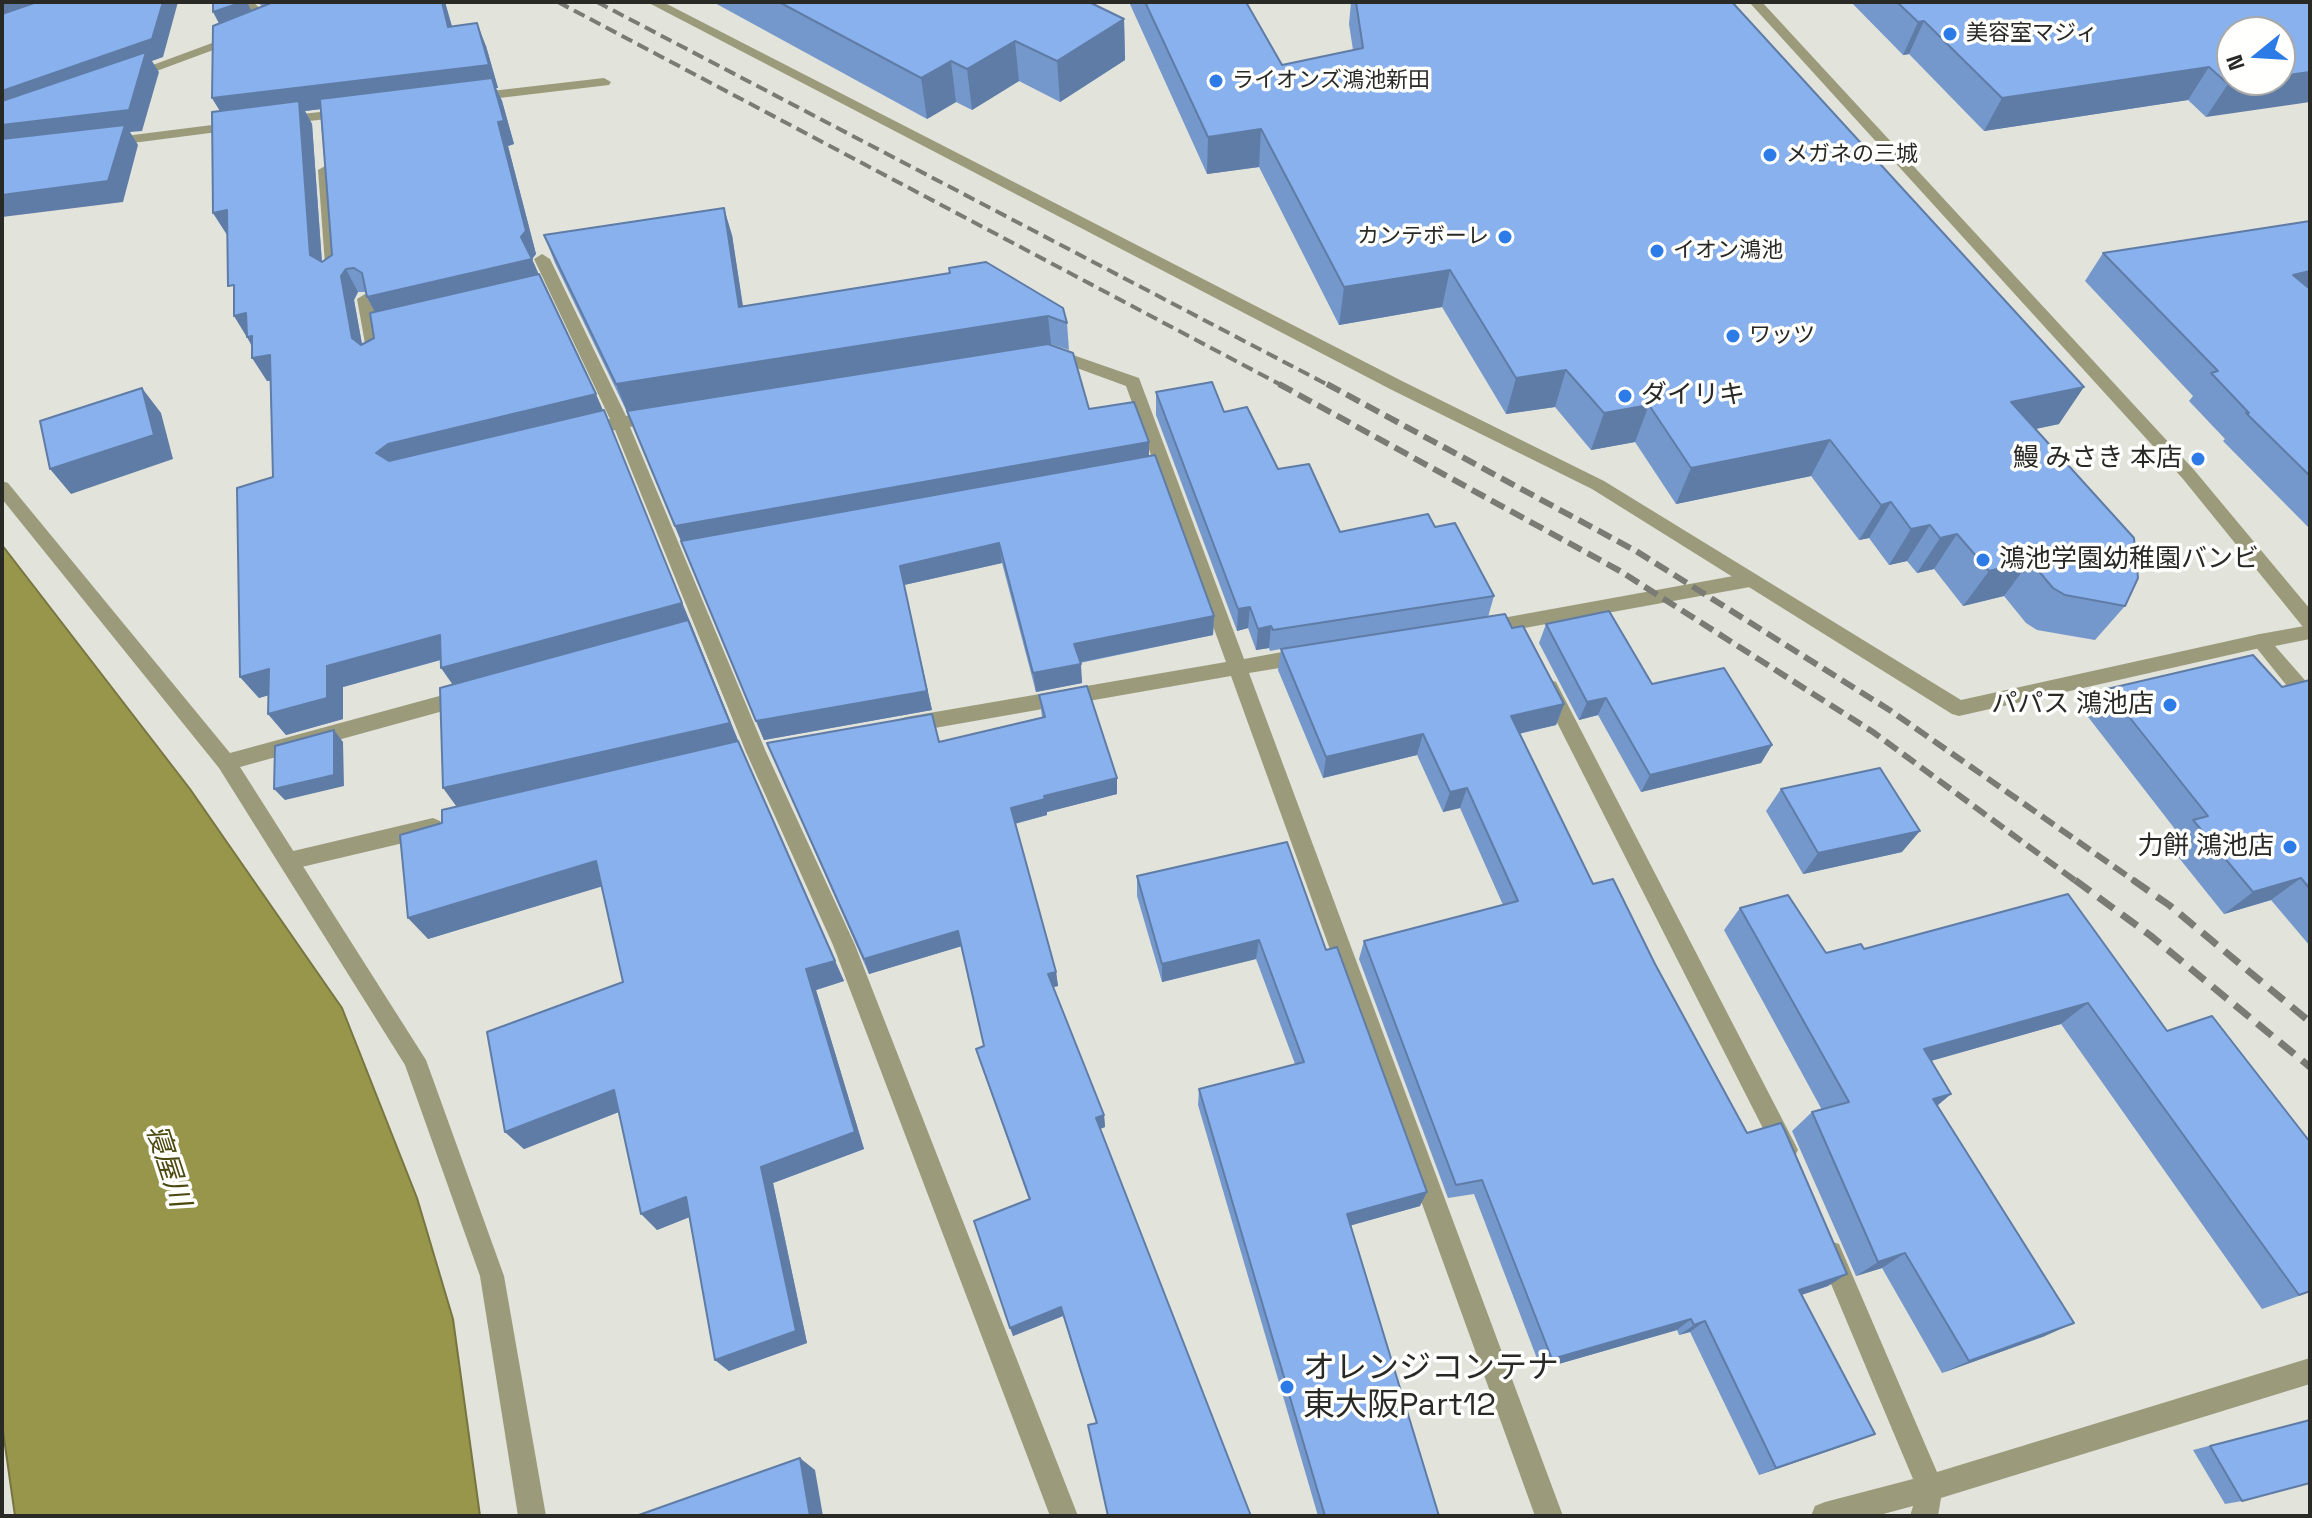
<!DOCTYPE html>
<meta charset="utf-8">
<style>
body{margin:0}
#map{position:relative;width:2312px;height:1518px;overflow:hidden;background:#e2e3db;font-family:"Space Grotesk",sans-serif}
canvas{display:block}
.frame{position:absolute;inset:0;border:4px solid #292926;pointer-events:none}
.north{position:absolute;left:2216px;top:16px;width:80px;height:80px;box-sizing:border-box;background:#fffffe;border:2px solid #a9a9a8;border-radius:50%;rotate:252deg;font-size:22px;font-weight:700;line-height:32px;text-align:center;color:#292926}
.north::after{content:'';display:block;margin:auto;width:28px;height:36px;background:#2c7be7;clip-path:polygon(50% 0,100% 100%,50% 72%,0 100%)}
</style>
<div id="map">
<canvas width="2312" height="1518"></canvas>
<div class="frame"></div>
<div class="north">N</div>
</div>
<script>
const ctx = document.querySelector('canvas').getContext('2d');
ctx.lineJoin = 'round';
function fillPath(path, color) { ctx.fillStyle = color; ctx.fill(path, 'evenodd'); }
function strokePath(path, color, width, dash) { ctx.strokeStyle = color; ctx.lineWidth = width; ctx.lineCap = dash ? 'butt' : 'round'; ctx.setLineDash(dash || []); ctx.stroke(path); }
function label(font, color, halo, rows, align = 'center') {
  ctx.font = font + ' "Space Grotesk","Noto Sans JP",sans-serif'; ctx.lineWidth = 7; ctx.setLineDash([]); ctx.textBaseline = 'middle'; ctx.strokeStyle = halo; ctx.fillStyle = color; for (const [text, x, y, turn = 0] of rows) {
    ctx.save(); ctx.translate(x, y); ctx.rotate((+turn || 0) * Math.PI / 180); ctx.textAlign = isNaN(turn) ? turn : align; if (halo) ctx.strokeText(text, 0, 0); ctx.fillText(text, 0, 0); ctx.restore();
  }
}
const water = new Path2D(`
 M2,545L190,789L342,1008L417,1198L453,1319L480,1516H15L2,1424Z`);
fillPath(water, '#98964b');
strokePath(water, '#777540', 2);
fillPath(new Path2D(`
 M325,166L332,170L342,278L334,283L326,278L318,170Z
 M365,294L373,299L384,360L376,365L368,360L357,299Z
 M433,818L440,821L443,827L440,833L433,836L289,870L282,867L279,861L282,855L289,852Z`), '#9b9b7b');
fillPath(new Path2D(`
 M239,2H253L279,25L267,28Z
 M231,36L243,39L135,79L123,76Z
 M604,78L611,82L609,85L474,101L467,97L474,93Z
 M347,109L352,110V116L284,124L277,120L284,116Z
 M236,122L243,126L241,129L109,146L102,142L109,138Z
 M542,254L550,259L626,416L656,410L664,416L662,420L630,427L766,752L855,945L1078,1516H1050L833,945L746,752L615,430L585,436L577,430L579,426L610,419L534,259Z
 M1050,347L1139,378L1244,659L1304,648L1311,651L1314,656L1311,661L1304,664L1249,673L1563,1516H1535L1231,676L906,733L899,731L896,725L899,719L906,717L1226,662L1126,386L1044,356L1042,352Z
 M2,481L8,483L230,753L465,689L472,691L475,697L472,703L465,705L240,767L426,1060L504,1276L546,1516H518L480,1276L405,1065L219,768L2,499Z
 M1750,573L1759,580L1750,587L1486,635L1477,628L1486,621Z
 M2310,625V639L2275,646L2310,686V708L2303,706L2251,641L2253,636L2260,634Z
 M1549,679L1556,682L1794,1142L1798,1150L1794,1158L1786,1162L1778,1158L1539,687L1542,682Z
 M1830,1241L1839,1244L1937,1472L2310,1358V1384L1941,1498L1938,1516H1910L1913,1506L1876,1516H1811L1815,1506L1825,1502L1913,1479L1818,1253L1821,1244Z`), '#9b9b7b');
fillPath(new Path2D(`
 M647,2H663L1402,381L1604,481L1961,700L2260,634L2267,636L2269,641L2267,646L2260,648L1959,716L1952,714L1592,489L1390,389Z
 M1749,2H1762L2195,471L2310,609V629L2303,627L2183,479Z`), '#9b9b7b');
strokePath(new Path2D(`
 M558,2L1283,386
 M597,2L1330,386`), '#7b7b76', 4, [12, 6]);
strokePath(new Path2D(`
 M1279,384L1620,571L1873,732L2077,882
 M1327,384L1636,551L1891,711L2136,882`), '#7b7b76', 6, [15, 7]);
strokePath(new Path2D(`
 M2075,880L2151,936L2310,1067
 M2133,880L2169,905L2310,1022`), '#7b7b76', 7, [19, 10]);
fillPath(new Path2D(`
 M213,2H247L251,11L262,6L257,2H445L452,26L486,46L498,88H496L502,101L514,144L508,146L536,254L532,259L691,624L738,741L844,981L816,990L864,1149L773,1183L807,1343L729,1371L715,1360L689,1217L657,1230L619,1112L524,1149L505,1132L623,982L602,886L428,939L442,823L457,806L453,685L441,660L343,687V719L286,735L268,714V695L259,698L240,677L273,477L270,381H267L246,334L234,316V295L227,235L213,213L220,111L212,98L219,23ZM320,109L332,255L322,262L312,124L305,111ZM358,292H365L367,297L375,312L374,338L362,344L354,300Z
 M713,2H1089L1124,19L1125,60L1060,102L1019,81L972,110L956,102L927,119Z
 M1129,2H1246L1282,65L1353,50L1349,24L1351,2H1732L2059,424L2035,429L2125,606L2095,640L2037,630L2026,623L2004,596L1963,606L1934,569L1917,573L1907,561L1889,565L1869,538L1859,540L1811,476L1676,504L1635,442L1591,450L1555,407L1506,414L1442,307L1339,325L1259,167L1207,174Z
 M1851,2H2310L2206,117L2188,100L1984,131L1909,54L1903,55Z
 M2310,221V529L2223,441L2225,439L2189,401L2193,396L2085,281L2103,253Z
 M544,235H732L743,306L950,273L949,268L1067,323L1069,350L1051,344L1089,409L1149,456L1214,616L1213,635L1080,663L1082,683L1036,692L1002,563L904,585L932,710L764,740L627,412L555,263Z
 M1156,392L1224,412L1340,532L1435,527L1494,596L1488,617L1512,628L1564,704L1556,725L1519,734L1593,884L1655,964L1828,1286L1802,1295L1875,1434L1759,1475L1690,1332L1679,1335L1677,1330L1541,1369L1474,1194L1448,1198L1359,959L1364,941L1503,905L1460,808L1443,812L1417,755L1323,778L1278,670L1281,649L1270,651L1269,648L1256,650L1248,628L1237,631L1156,415Z
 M1546,624L1652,684L1772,745L1761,763L1641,792L1598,715L1579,720L1539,643Z
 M2310,680V946L2271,900L2224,914L2167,843L2178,833L2085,713L2107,689L2282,687Z
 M1039,695L1117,778V794L1047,812V815L1015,824L1056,972L1058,986L1053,987L1104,1115L1105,1127L1100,1129L1096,1423L1063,1316L1013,1336L1029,1200L980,1062L976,1049L984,1046L962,946L869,974L767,743L939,742L1042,717Z
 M1781,789L1902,852L1803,874L1766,811Z
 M1287,842L1420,1206L1351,1225L1439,1516H1318L1198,1105L1199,1089L1295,1064L1256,959L1162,982L1137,896V876Z
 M2068,894L2310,1292L2262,1309L2061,1024L1931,1061L1951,1094L1937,1106L2045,1336L1942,1373L1882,1268L1856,1276L1792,1131L1812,1112L1822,1110L1724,930L1740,908L1826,953L1864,949Z
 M2310,1420L2242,1501L2225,1504L2193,1450Z`), '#7598cc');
fillPath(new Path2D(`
 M2,2H61L2,22Z
 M163,2H178L163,57L152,61L159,72L142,131L130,132L138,145L123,202L2,217V91Z
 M243,2H247L258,24L225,35L213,12Z
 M442,2H445L458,49L448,27Z
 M1124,19L1125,60L1060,102L1057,61Z
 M1924,21L1909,54L1903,55L1918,22Z
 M477,23L486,46L498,88H496L502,101L514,144L508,146L536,254L532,259L542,282L379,320L367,297L521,237L498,122L495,88L305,111L312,124L323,278L212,98Z
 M1015,41L1019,81L972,110L967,69Z
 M951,61L956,102L927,119L921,78Z
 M2209,67L2188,100L1984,131L2002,98Z
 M2310,72V102L2206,117L2228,84L2253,80H2280V76Z
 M1261,129L1259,167L1207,174L1208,137Z
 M724,208L732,235L747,334L739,307Z
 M227,210L228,236L213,213Z
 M346,269L358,292L354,300L365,361L352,338L341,276Z
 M1450,270L1442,307L1339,325L1344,287Z
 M2310,271V295L2293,275Z
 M246,313L270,355L284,378L267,381L252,358L259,357L234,316Z
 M1048,316L1051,344L627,412L616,384Z
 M1566,370L1555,407L1506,414L1516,378Z
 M2084,387L2059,424L1988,439L2011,402Z
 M142,388L161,413L173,459L71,494L50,469Z
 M596,394L606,417L390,476L376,453L388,444Z
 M1649,405L1635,442L1591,450L1604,413Z
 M604,410L740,745L459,810L443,788L455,688L441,668Z
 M1830,440L1811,476L1676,504L1691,468Z
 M1149,442V459L682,543L675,526Z
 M1891,502L1869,538L1859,540L1881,505Z
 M1930,525L1907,561L1889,565L1911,529Z
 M1957,534L1934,569L1917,573L1940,538Z
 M999,543L1002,563L904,585L932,710L764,740L756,721L900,566Z
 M2030,561L2004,596L1963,606L1989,571Z
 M1250,607L1248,628L1237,631L1238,609Z
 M1214,616L1213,635L1076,663L1074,644Z
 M1271,626L1269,648L1256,650L1258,629Z
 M440,635L454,656L343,687V719L286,735L268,714L327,666Z
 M1081,664L1082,683L1036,692L1033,673Z
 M269,669L287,690L259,698L240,677Z
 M1606,698L1598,715L1579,720L1587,702Z
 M1564,704L1556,725L1503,737L1511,716Z
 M334,730L343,742L344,786L285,800L274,789Z
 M1423,734L1417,755L1323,778L1326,757Z
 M1772,745L1761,763L1641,792L1650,775Z
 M1117,778V794L1047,812V815L1013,824L1011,808L1044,796Z
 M1467,788L1460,808L1443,812L1450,792Z
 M1920,831L1902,852L1803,874L1818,853Z
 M596,861L610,884L428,939L408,918Z
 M2301,878L2271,900L2224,914L2253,892Z
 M958,931L962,946L869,974L864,959Z
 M1259,940L1256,959L1162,982V964Z
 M835,961L844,981L816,990L864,1149L773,1183L807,1343L729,1371L715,1360L761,1167L806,969Z
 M1056,972L1058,986L1050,988L1048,974Z
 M2088,1003L2061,1024L1902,1069L1924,1049Z
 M614,1090L629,1108L524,1149L505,1132Z
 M1951,1094L1928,1113L1933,1099Z
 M1104,1115L1105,1127L1097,1130L1096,1118Z
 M1427,1192L1420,1206L1342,1228L1347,1214Z
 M686,1197L700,1213L657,1230L641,1214Z
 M1905,1253L1882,1268L1856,1276L1878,1262Z
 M1847,1274L1828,1286L1782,1301L1799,1290Z
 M1061,1307L1063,1316L1013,1336L1010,1328Z
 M1691,1319L1677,1330L1541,1369L1552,1359Z
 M1705,1321L1690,1332L1679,1335L1694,1325Z
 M2074,1323L2045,1336L1942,1373L1969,1361Z
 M1875,1434L1855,1442L1759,1475L1776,1468Z
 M800,1458L815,1470L823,1516H810Z`), '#5f7ca6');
const building = new Path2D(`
 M37,2H163L152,39L2,91V14Z
 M213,2H243L213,12Z
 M270,2H442L448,27L477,23L489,65L212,98L213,26L271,3Z
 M779,2H1089L1124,19L1057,61L1015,41L967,69L951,61L921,78Z
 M1145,2H1246L1282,65L1363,48L1356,2H1732L2084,387L2011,402L2134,538L2138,578L2125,606L2065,595L2053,588L2030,561L1989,571L1957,534L1940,538L1930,525L1911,529L1891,502L1881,505L1830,440L1691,468L1649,405L1604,413L1566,370L1516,378L1450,270L1344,287L1261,129L1208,137Z
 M1897,2H2310V72L2280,76V32H2232V80H2253L2228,84L2209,67L2002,98L1924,21L1918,22Z
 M146,52L129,110L2,125V101Z
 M492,78L504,121L498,122L526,231L521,237L532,259L367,297L362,273L354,268L346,269L341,276L352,338L361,345L374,338L370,313L539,274L596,394L388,444L376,453L389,461L604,410L682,603L441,668L440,635L327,666V698L268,714L269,669L240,677L237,488L273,477L270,355L252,358V336L247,337L246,313L234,316V285L228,286L227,210L213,213L212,112L299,101L310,255L322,262L332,255L320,99Z
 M125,125L108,181L2,195V139Z
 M724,208L739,307L950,273L949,268L986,262L1063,308L1067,323L1048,316L616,384L544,235Z
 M2310,221V271L2293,275L2310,289V476L2246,413H2249L2211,373L2218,371L2103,253Z
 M1048,344L1073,353L1089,409L1134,402L1149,442L675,526L627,411Z
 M1212,382L1224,412L1247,407L1278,469L1309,464L1340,532L1428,514L1435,527L1455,523L1494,596L1273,630L1271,626L1258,629L1250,607L1238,609L1156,392Z
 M142,388L154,435L50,469L40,421Z
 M1155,455L1214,616L1074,644L1081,664L1033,673L999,543L900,566L927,691L756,721L681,541Z
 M1609,611L1652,684L1724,668L1772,745L1650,775L1606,698L1587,702L1546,624Z
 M1505,614L1512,628L1523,626L1564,704L1511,716L1593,884L1613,879L1655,964L1747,1133L1781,1123L1785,1131L1847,1274L1799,1290L1875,1434L1776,1468L1705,1321L1694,1325L1691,1319L1552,1359L1482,1180L1456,1185L1364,941L1518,901L1467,788L1450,792L1423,734L1326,757L1281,649Z
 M688,620L730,723L443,788L440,688Z
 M2253,655L2282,687L2310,680V889L2301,878L2253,892L2193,820L2208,816L2107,689Z
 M1087,686L1117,778L1044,796L1045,799L1011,808L1056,972L1048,974L1104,1115L1096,1118L1251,1516H1108L1088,1425L1097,1423L1061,1307L1010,1328L974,1221L1030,1199L976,1049L984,1046L958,931L864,959L767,743L932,714L939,742L1045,717L1039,695Z
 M334,730V775L274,789L275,746Z
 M738,741L835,961L806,969L855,1132L761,1167L796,1331L715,1360L686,1197L641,1214L614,1090L505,1132L487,1032L623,982L596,861L408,918L400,835L442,823V810Z
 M1880,768L1920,831L1818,853L1781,789Z
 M1287,842L1326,950L1337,947L1427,1192L1347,1214L1439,1516H1325L1199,1089L1304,1062L1259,940L1162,964L1137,876Z
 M2068,894L2167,1031L2212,1016L2310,1142V1291L2299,1295L2088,1003L1924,1049L1951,1094L1933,1099L2074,1323L1969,1361L1905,1253L1878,1262L1812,1112L1849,1102L1740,908L1788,895L1826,953L1861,944L1864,949Z
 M2310,1420V1483L2242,1501L2210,1446Z
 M800,1458L810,1516H636Z`);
fillPath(building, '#88b1ed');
strokePath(building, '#5f7ca6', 2);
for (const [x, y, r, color] of [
 [1950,34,8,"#2c7be7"],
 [1216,81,8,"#2c7be7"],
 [1770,155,8,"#2c7be7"],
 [1505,237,8,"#2c7be7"],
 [1657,251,8,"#2c7be7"],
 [1733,336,8,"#2c7be7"],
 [1625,396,8,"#2c7be7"],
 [2198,459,8,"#2c7be7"],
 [1983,560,8,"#2c7be7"],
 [2170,705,8,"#2c7be7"],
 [2290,847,8,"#2c7be7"],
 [1287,1387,8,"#2c7be7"]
]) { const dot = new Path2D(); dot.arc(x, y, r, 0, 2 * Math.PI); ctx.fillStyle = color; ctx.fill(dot); strokePath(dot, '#fffffe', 3); }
label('22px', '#292926', '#fffffe', [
 ["美容室マジィ",1966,34],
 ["ライオンズ鴻池新田",1232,81],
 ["メガネの三城",1786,155],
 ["カンテボーレ",1489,237,"right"],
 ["イオン鴻池",1673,251],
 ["ワッツ",1749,336]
], 'left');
label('26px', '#292926', '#fffffe', [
 ["ダイリキ",1641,396,"left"],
 ["鰻 みさき 本店",2182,459],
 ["鴻池学園幼稚園バンビ",1999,560,"left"],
 ["パパス 鴻池店",2154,705],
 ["力餅 鴻池店",2274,847]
], 'right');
label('italic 28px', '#4c4a10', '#fffffe', [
 ["寝屋川",167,1166,72]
]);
label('32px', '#292926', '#fffffe', [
 ["オレンジコンテナ",1303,1369],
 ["東大阪Part12",1303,1406]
], 'left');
</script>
